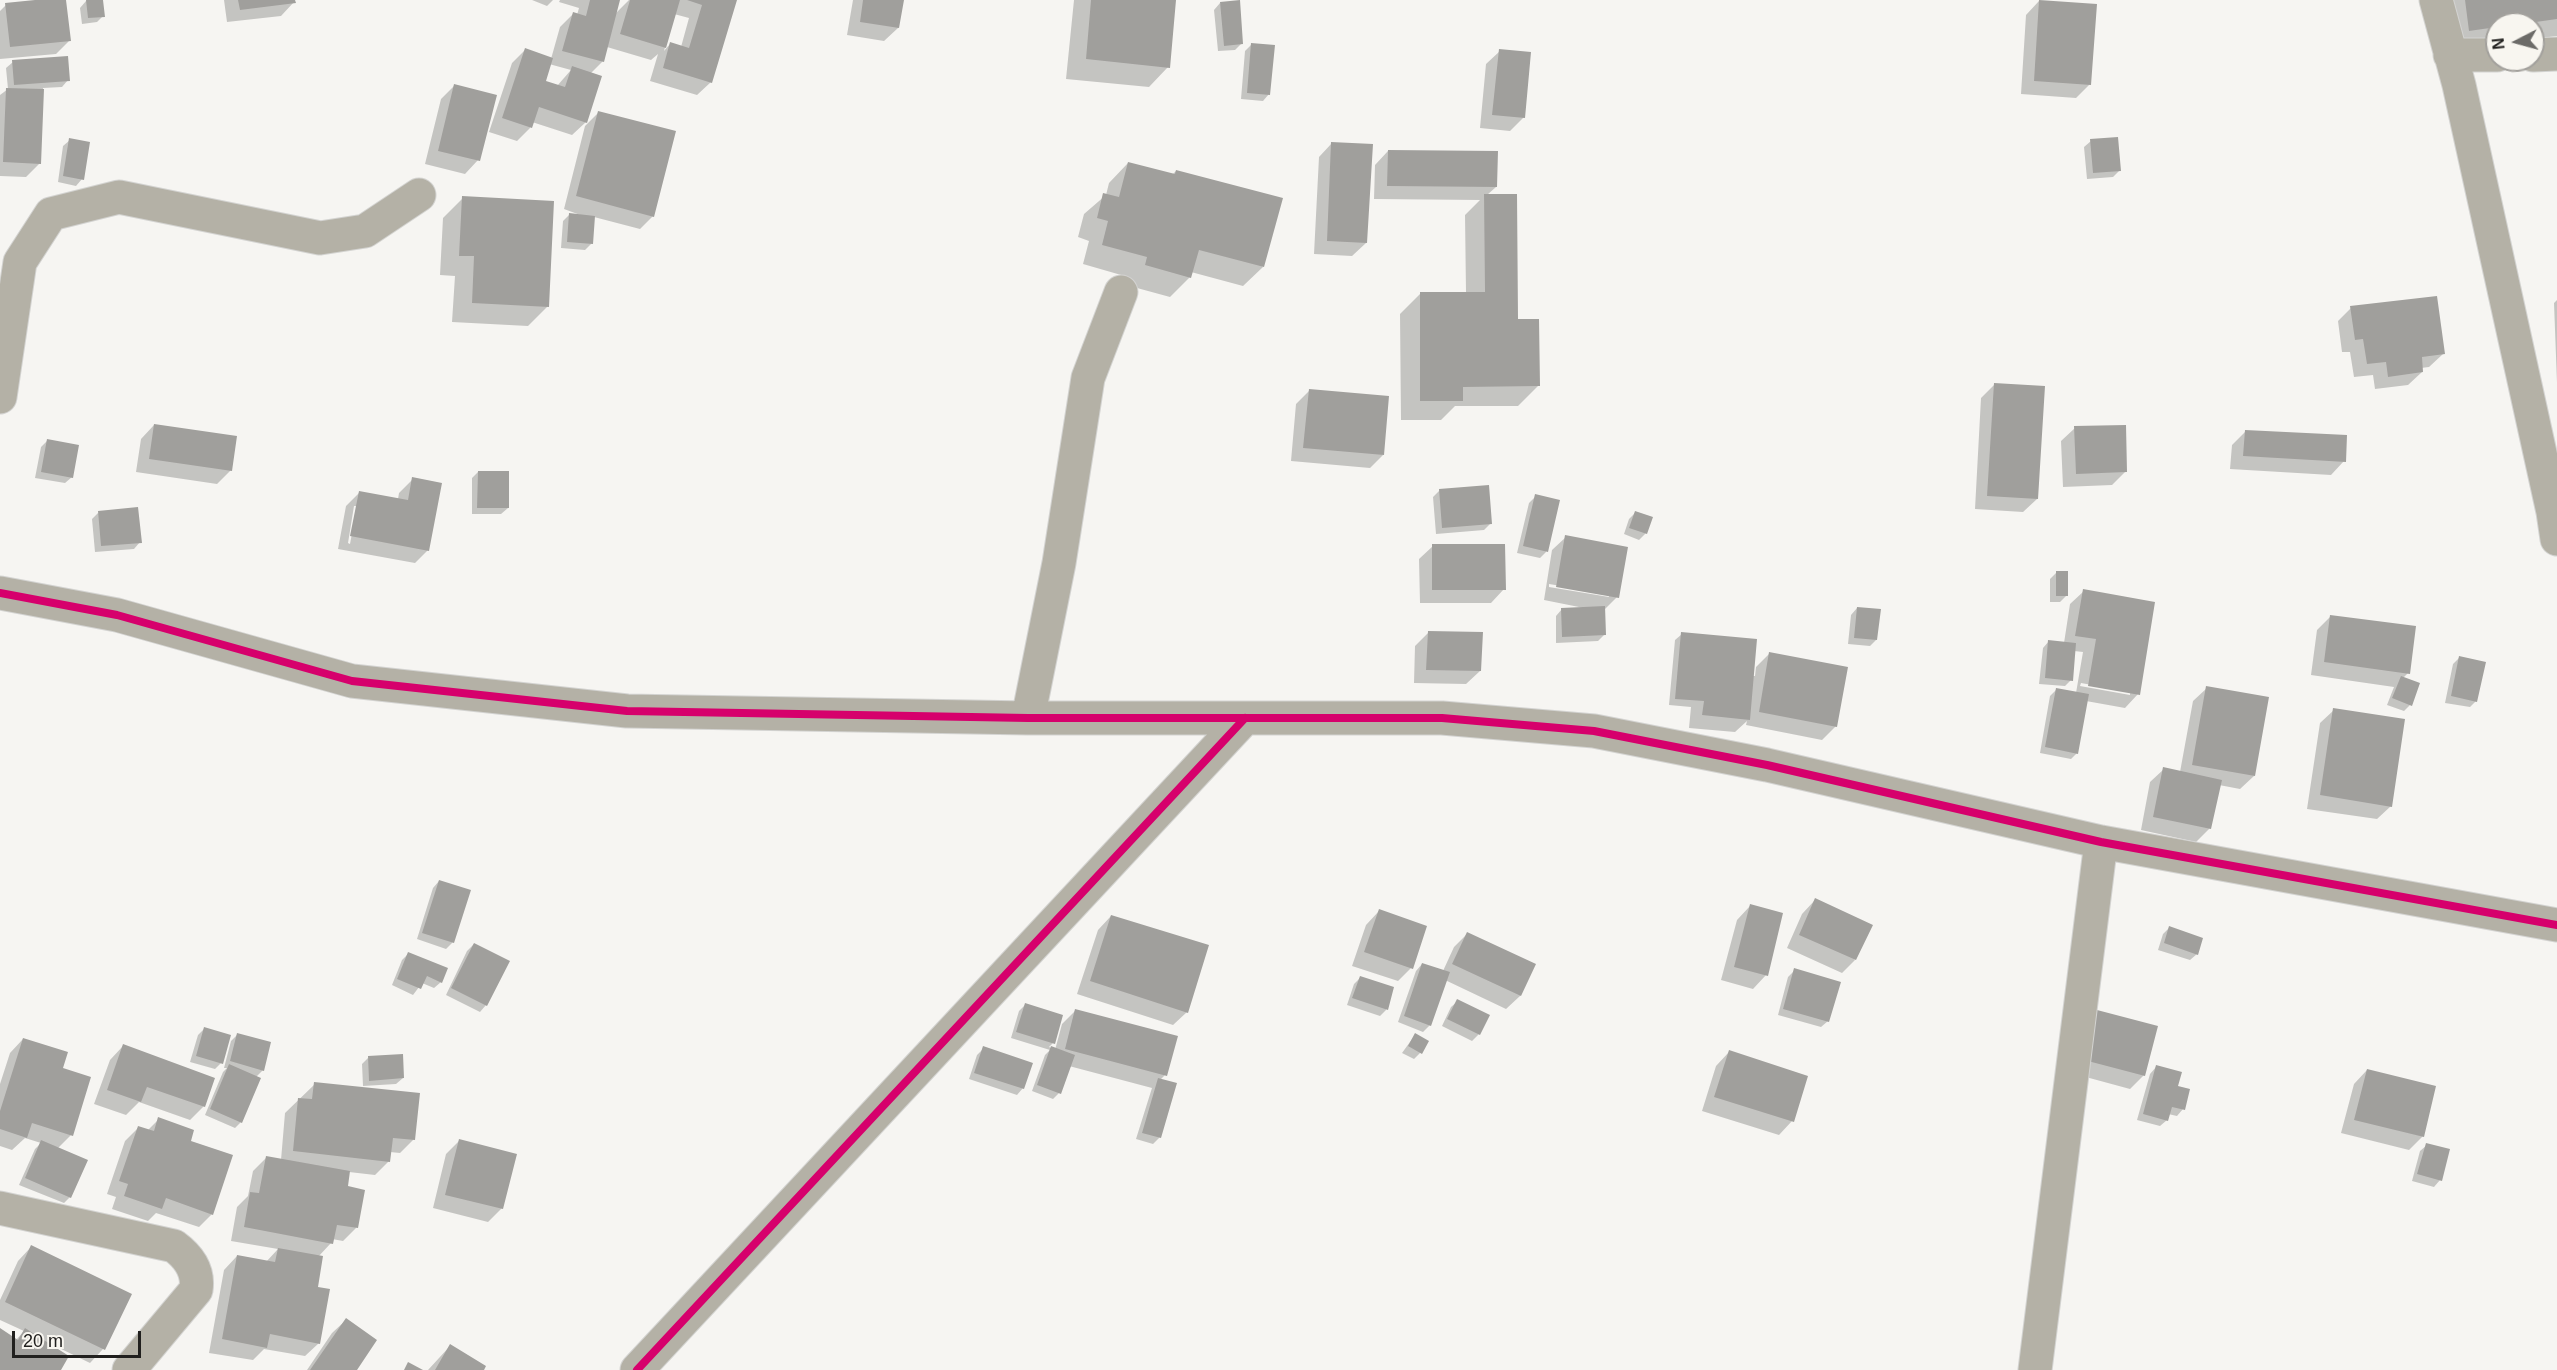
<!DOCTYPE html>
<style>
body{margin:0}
#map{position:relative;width:2557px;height:1370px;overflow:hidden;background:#f6f5f2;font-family:Helvetica,sans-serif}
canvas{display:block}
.north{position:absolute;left:2485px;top:12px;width:60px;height:60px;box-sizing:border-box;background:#f8f6f0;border:2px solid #a2a09c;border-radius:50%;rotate:264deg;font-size:16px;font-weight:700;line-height:24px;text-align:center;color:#21201e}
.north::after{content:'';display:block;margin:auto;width:21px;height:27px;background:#6c6b68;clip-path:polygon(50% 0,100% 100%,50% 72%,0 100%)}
.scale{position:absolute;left:12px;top:1331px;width:129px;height:27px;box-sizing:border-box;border:3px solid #21201e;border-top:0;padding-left:8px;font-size:18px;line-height:21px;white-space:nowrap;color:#21201e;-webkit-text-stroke:4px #f8f6f0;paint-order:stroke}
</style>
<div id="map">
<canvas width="2557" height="1370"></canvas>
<div class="north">N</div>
<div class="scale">20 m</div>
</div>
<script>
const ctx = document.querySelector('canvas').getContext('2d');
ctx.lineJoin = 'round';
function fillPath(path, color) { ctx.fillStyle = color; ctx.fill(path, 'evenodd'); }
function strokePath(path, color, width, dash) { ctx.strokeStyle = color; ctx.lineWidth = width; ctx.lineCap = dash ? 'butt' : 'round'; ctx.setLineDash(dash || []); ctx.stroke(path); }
fillPath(new Path2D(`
 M50,0H65L69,41L56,54L0,59V11L6,5Z
 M101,0L103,16L97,22L82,24L80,8L86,1Z
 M224,0H294V2L281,16L227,22Z
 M532,0H553L547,6Z
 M560,0H619L615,14L629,0H735L711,82L697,95L650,81L658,54L651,60L607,47L603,61L590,74L586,122L572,135L532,122L530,128L517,141L489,132L512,63L525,50L551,59L560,27L573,14L577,15L579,8L559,2ZM674,14L689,18L681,47L670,44L664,51ZM549,64L571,70L557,86L544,82Z
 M853,0H902L898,28L884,41L847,35Z
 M1074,0H1174L1168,67L1149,87L1066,79Z
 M2443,0H2557V36L2533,39V24H2497V44L2449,50Z
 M2039,1L2090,84L2076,98L2021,94L2026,15Z
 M1220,3L1241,44L1235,50L1218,51L1214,10Z
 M1251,45L1269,94L1263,101L1241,99L1245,51Z
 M1500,51L1524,117L1510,131L1480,128L1486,64Z
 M13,62L68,80L62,87L43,88L40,163L26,177L0,176V95L8,89L6,68Z
 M455,85L478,160L465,174L425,164L441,99Z
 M599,112L653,216L640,229L594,217L592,243L585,250L561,248L563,221L569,215L583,216L564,209L585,126Z
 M70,140L82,179L76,186L58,182L63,146Z
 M2091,141L2120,170L2113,177L2087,179L2084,147Z
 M1332,143L1366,243L1352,256L1314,254L1319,157Z
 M1388,151L1496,187L1487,195L1516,321L1538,386L1518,406H1455L1441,420H1401L1400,314L1420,294L1466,293L1465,215L1480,200L1374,199L1375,165Z
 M1128,163L1172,175L1176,171L1263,267L1243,286L1191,272L1190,277L1170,297L1126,285L1128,277L1083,264L1089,241L1078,237L1084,214L1106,195L1109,183Z
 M463,198L548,306L528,326L452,322L455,276L440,275L443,218Z
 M2557,300V383L2554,303Z
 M2351,308L2443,354L2429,367L2421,368L2422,372L2408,385L2375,389L2373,375L2354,377L2350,352H2342L2338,321Z
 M1995,384L2037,499L2023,512L1975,509L1981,398Z
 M1309,391L1383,455L1370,468L1291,461L1296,404Z
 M154,425L231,470L217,484L136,472L141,439Z
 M2075,428L2126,471L2112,485L2063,487L2061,441Z
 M2245,432L2344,461L2331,475L2230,469L2232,445Z
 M47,441L72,477L65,483L35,478L41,447Z
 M478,472L508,508L501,514H472V478Z
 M413,479L428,550L415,563L338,549L346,506L359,493L398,499L399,493ZM354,506H357L350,544L348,543Z
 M1440,490L1490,524L1484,530L1436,534L1433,497Z
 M1536,496L1546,552L1540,558L1517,553L1529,503Z
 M1636,512L1646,533L1639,540L1624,534L1629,519Z
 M98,513L140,542L134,549L95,552L92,519Z
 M1566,537L1617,597L1604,610L1605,634L1598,641L1556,643V616L1562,609L1584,608L1544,600L1552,550ZM1549,584L1609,594V597L1549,587Z
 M1433,546L1504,589L1491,603H1420L1419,559Z
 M2056,573L2067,595L2060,602H2050V579Z
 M2084,591L2138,694L2125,708L2086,701L2077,753L2071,759L2040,753L2050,696L2056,690L2076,693L2083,652L2074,651L2071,680L2065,686L2039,684L2043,648L2049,641L2064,643L2070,604ZM2081,683L2130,692V695L2080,686Z
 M1857,608L1876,640L1870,646L1848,644L1851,615Z
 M2331,616L2408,673L2403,678L2410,705L2404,711L2387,705L2394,687L2311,675L2317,630Z
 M1429,632L1480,671L1466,684L1414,683L1415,646Z
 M1682,634L1753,676H1755L1756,667L1770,653L1836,726L1822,740L1746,725L1747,721L1735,732L1689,728L1691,707L1669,705L1675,640Z
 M2459,658L2476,701L2470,707L2445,703L2453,664Z
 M2207,688L2254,776L2240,789L2219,785L2210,828L2196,842L2141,830L2150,782L2164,769L2180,772L2193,701Z
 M2334,710L2391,806L2377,819L2307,809L2320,723Z
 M439,881L453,942L446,949L417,939L433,888Z
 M1815,900L1855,960L1842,973L1787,948L1802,914Z
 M1750,906L1766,975L1753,989L1721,980L1737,920Z
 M1379,911L1411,968L1398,981L1352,966L1366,925Z
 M1111,916L1187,1012L1173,1025L1077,994L1098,930Z
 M2169,928L2197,954L2190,960L2158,950L2163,934Z
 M1467,934L1534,965L1520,996L1506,1009L1445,980L1430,1025L1423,1032L1398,1022L1416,971L1422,964L1443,971L1454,947Z
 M474,944L486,1005L480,1012L446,995L467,951Z
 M409,953L441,982L434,988L422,983L413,995L392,985L402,960Z
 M1795,970L1828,1021L1821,1027L1778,1015L1788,977Z
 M1361,977L1393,988L1386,1010L1380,1016L1347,1005L1354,984Z
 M1458,1001L1488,1016L1479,1034L1472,1041L1442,1026L1451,1007Z
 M1025,1005L1053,1043L1049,1047L1055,1050L1062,1024L1076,1010L1165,1075L1160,1080V1137L1153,1144L1136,1139L1152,1088L1069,1066L1059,1093L1053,1099L1032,1091L1045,1055L1050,1050L1011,1038L1019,1011Z
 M2097,1011L2144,1075L2130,1089L2071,1073L2084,1025Z
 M204,1029L221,1063L215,1069L190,1062L198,1035Z
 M237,1035L263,1070L256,1077L241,1122L235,1128L205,1115L223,1072L227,1068H224L231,1041Z
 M1415,1035L1420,1053L1414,1059L1402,1053Z
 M23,1039L62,1069L71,1135L57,1149L70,1197L64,1203L19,1185L35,1149L41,1143L25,1138L12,1150L0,1146V1084L10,1053Z
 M123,1046L204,1106L190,1120L139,1102L126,1115L94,1104L110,1060Z
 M984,1048L1023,1088L1017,1095L969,1079L977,1055Z
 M1729,1052L1792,1121L1779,1135L1702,1111L1716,1066Z
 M368,1058L403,1078L396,1084L363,1086L362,1064Z
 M2156,1067L2176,1087L2183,1109L2177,1116L2168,1114L2167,1120L2160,1126L2137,1120L2150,1074Z
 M2367,1070L2423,1136L2409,1150L2341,1133L2354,1084Z
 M315,1084L414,1139L400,1153L390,1152L389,1161L375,1175L349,1172L346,1187L356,1228L343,1241L332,1239L331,1243L318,1257L316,1288L319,1343L305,1356L264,1349L253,1360L209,1353L224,1270L237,1256L266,1262L278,1249L231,1241L237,1207L248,1196L253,1171L267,1157L281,1160L285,1113Z
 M159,1119L189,1141L212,1214L199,1227L156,1213L148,1221L112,1209L116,1197L107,1194L125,1141L138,1128L147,1131Z
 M459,1141L502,1208L488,1222L433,1208L446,1154Z
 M2427,1145L2440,1180L2434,1187L2412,1181L2420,1151Z
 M31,1247L130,1295L103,1349L90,1363L53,1345L59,1370H0V1330L16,1340L24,1331L0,1320V1300L18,1261Z
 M346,1320L355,1370H307L332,1333Z
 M450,1346L482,1370H428Z`), '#0003');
fillPath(new Path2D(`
 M35,0H66L71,41L10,47L5,3Z
 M86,0H103L105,17L88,18Z
 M238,0H295L296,3L240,10Z
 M590,0H620L604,62L562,51L573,12L586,16Z
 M630,0H680L666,48L620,34Z
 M687,0H737L712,83L663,68L670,42L689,48L702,5Z
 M863,0H904L899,28L860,22Z
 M1091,0H1176L1170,68L1086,59Z
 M1240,0L1243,44L1224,46L1220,2Z
 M2039,0L2097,4L2091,85L2034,81Z
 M2465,0H2557V19L2522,24H2497V27L2469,31Z
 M1251,43L1275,45L1270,95L1247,93Z
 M525,48L553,58L546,81L565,87L572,66L602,76L587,123L539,107L532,128L502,118Z
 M1499,49L1531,52L1525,118L1492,115Z
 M68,56L70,81L14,85L12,60Z
 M454,84L497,95L480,161L438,151Z
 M6,88L44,89L41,164L3,162Z
 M598,111L676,131L654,217L576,196Z
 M2118,137L2121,171L2093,173L2090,139Z
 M69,138L90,142L84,180L63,176Z
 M1331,142L1373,144L1367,243L1327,241Z
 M1388,150L1498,151L1497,187L1387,186Z
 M1128,162L1175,174L1176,170L1283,198L1264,267L1199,250L1191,278L1145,265L1147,257L1102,245L1108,221L1097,218L1103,193L1119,197Z
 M1484,194H1517L1518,319H1539L1540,386L1463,387V401H1420V292H1485Z
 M462,196L554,201L549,307L472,303L474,256H459Z
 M569,213L595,216L593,244L567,242Z
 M2437,296L2445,354L2422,357L2423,372L2388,377L2386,362L2367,364L2363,339L2355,340L2350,306Z
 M1994,383L2045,386L2038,499L1987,496Z
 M1309,389L1389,396L1384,455L1303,448Z
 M154,424L237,436L232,471L149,459Z
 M2126,425L2127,472L2076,474L2074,426Z
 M2245,430L2347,435L2346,462L2243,456Z
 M47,439L79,445L73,478L41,472Z
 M478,471H509V508H477Z
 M412,477L442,483L429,551L350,536L359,491L408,500Z
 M1489,485L1492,524L1442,528L1439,489Z
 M1535,494L1560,500L1548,552L1523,546Z
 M138,507L142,543L101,546L98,511Z
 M1635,511L1653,517L1647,534L1629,528Z
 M1565,535L1628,547L1619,598L1556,587Z
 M1432,544H1505L1506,590H1432Z
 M2056,571H2068V596H2056Z
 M2083,589L2155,602L2140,695L2088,686L2096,639L2075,636Z
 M1605,606L1606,635L1562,637L1561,608Z
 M1857,607L1881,609L1877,640L1854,638Z
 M2330,615L2416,626L2410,674L2324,662Z
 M1428,631L1483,632L1481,671L1426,670Z
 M1681,632L1757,639L1750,720L1702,715L1704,701L1675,699Z
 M2048,640L2076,643L2073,681L2045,678Z
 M1769,652L1848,667L1837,727L1759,712Z
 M2459,656L2486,662L2477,702L2451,696Z
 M2401,676L2420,683L2412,706L2392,698Z
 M2206,686L2269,697L2255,776L2192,765Z
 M2056,688L2089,694L2078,754L2045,747Z
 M2333,708L2405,719L2392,807L2320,795Z
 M2163,767L2222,780L2211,829L2153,817Z
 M439,880L471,890L454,943L422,933Z
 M1815,898L1873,925L1856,960L1799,935Z
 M1750,904L1783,913L1768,976L1734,967Z
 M1379,909L1427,926L1413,969L1364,952Z
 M1111,915L1209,945L1188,1013L1090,981Z
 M2169,926L2203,938L2198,955L2164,943Z
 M1467,932L1536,964L1521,996L1452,964Z
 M474,943L510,961L487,1006L451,988Z
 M408,952L448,968L442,983L427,976L421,989L397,979Z
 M1422,963L1450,972L1431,1026L1404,1016Z
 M1794,968L1841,982L1829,1022L1783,1009Z
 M1360,976L1394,987L1388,1010L1352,998Z
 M1457,999L1490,1015L1480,1035L1447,1019Z
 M1025,1003L1063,1015L1055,1044L1016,1032Z
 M1075,1009L1178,1036L1167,1076L1065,1049Z
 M2097,1010L2158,1026L2145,1076L2084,1060Z
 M204,1027L231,1035L223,1064L196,1056Z
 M237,1033L271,1042L264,1071L230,1061Z
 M1415,1033L1429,1041L1422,1054L1408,1046Z
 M23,1038L68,1052L63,1068L91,1077L73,1136L32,1123L27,1138L0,1129V1111Z
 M123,1044L215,1078L205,1107L147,1087L141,1102L107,1090Z
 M983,1046L1033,1063L1024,1089L974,1073Z
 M1051,1046L1075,1055L1061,1094L1037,1085Z
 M1729,1050L1808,1076L1794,1122L1714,1097Z
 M403,1054L404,1078L369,1081L368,1056Z
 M229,1064L261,1078L242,1123L210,1109Z
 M2156,1065L2182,1072L2178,1086L2190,1089L2185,1110L2172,1107L2168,1121L2143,1114Z
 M2367,1069L2436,1086L2424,1137L2354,1120Z
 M1158,1078L1177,1083L1161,1138L1142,1133Z
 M314,1082L420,1093L415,1140L393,1138L390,1162L293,1151L298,1098L312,1099Z
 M158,1117L194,1130L191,1141L233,1155L213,1215L166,1198L162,1209L124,1196L128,1184L119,1181L138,1126L154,1131Z
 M459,1139L517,1154L503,1209L445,1195Z
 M41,1140L88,1160L71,1198L25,1178Z
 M2426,1143L2450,1149L2442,1181L2417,1174Z
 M266,1156L350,1171L348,1186L365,1190L358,1228L337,1225L333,1244L244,1227L250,1192L259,1193Z
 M31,1245L132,1294L105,1350L5,1302Z
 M278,1248L323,1256L318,1287L330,1289L320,1344L270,1334L267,1348L222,1339L237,1255L275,1262Z
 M346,1318L377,1340L357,1370H310Z
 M0,1328L18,1340L25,1328L69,1356L61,1370H0Z
 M450,1344L486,1366L484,1370H435Z
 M408,1362L423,1370H404Z`), '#a09f9c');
const minor = new Path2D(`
 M2436,0L2459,85L2553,512L2557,539
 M2450,55H2497
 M2533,55L2557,54
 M0,397L20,262L51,214L119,197L320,238L365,231L419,195
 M0,593L117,615L352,681L627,711L1028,718H1442L1594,731L1767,765L2101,842L2557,925
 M1028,718L1059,563L1088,378L1121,292
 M0,1208L174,1246C189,1257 199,1271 196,1290L129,1370
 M637,1370L1245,718
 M2035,1370L2101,842`);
strokePath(minor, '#d3d3d1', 35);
strokePath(minor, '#b4b1a6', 33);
strokePath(new Path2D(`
 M0,593L117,615L352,681L627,711L1028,718H1442L1594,731L1767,765L2101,842L2557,925
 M637,1370L1245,718`), '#d6006c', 8);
</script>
